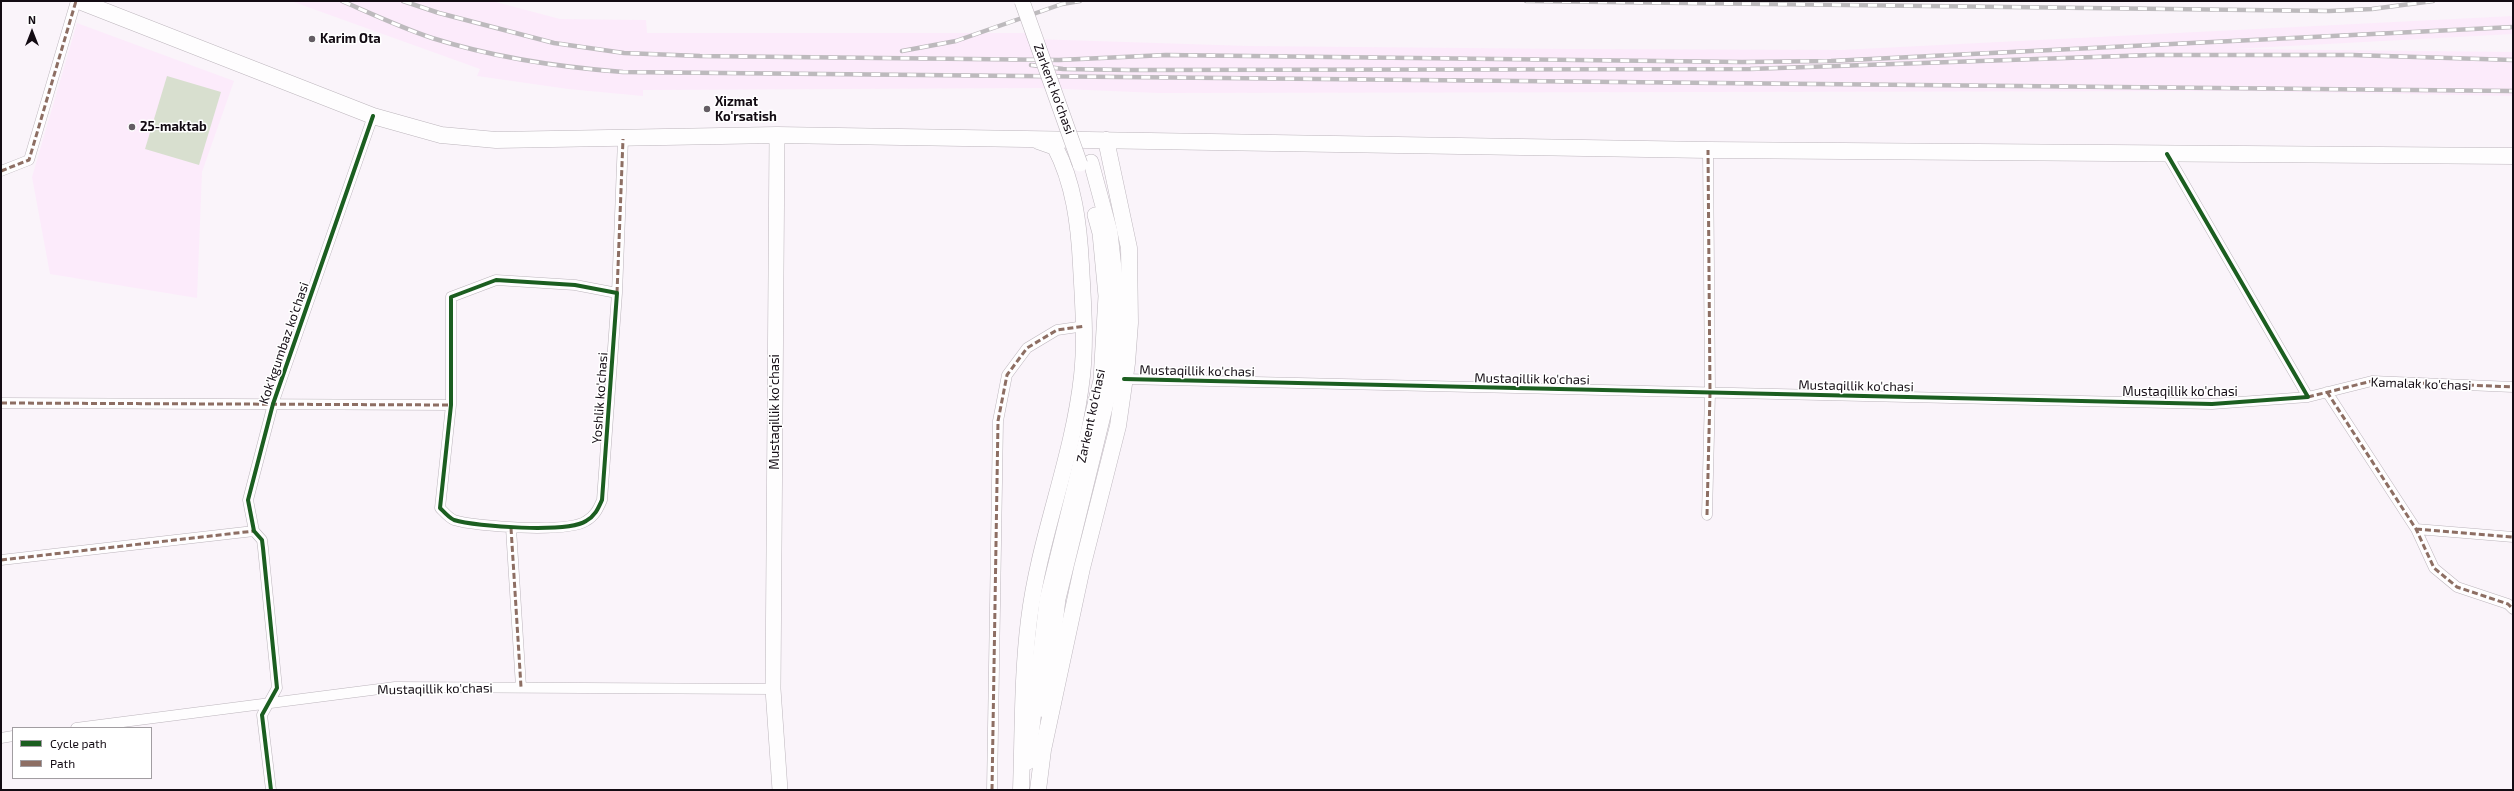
<!DOCTYPE html>
<style>
body{margin:0}
#map{position:relative;width:2514px;height:791px;overflow:hidden;background:#faf4fa;font-family:"Exo 2",sans-serif}
canvas{display:block}
.frame{position:absolute;inset:0;border:2px solid #130b13;pointer-events:none}
.legend{position:absolute;left:12px;top:727px;width:140px;height:52px;box-sizing:border-box;background:#fff;border:1px solid #a19da1;margin:0;padding:5px 7px;list-style:none;font-size:12px;color:#130b13}
.legend li{display:flex;align-items:center;gap:8px;height:20px}
.legend b{width:20px;border:1px solid #a19da1}
.north{position:absolute;left:12px;top:12px;width:40px;height:40px;-webkit-text-stroke:3px #fff;paint-order:stroke;rotate:0deg;font-size:11px;font-weight:700;line-height:16px;text-align:center;color:#130b13}
.north::after{content:'';display:block;margin:auto;width:14px;height:18px;background:#130b13;clip-path:polygon(50% 0,100% 100%,50% 72%,0 100%)}
</style>
<div id="map">
<canvas width="2514" height="791"></canvas>
<div class="frame"></div>
<ul class="legend">
<li><b style="height:5px;background:#1b5e20"></b>Cycle path</li>
<li><b style="height:5px;background:#8d6e63"></b>Path</li>
</ul>
<div class="north">N</div>
</div>
<script>
const ctx = document.querySelector('canvas').getContext('2d');
ctx.lineJoin = 'round';
function fillPath(path, color) { ctx.fillStyle = color; ctx.fill(path, 'evenodd'); }
function strokePath(path, color, width, dash) { ctx.strokeStyle = color; ctx.lineWidth = width; ctx.lineCap = dash ? 'butt' : 'round'; ctx.setLineDash(dash || []); ctx.stroke(path); }
function label(font, color, halo, rows, align = 'center') {
  ctx.font = font + ' "Exo 2",sans-serif'; ctx.lineWidth = 3; ctx.setLineDash([]); ctx.textBaseline = 'middle'; ctx.strokeStyle = halo; ctx.fillStyle = color; for (const [text, x, y, turn = 0] of rows) {
    ctx.save(); ctx.translate(x, y); ctx.rotate((+turn || 0) * Math.PI / 180); ctx.textAlign = isNaN(turn) ? turn : align; if (halo) ctx.strokeText(text, 0, 0); ctx.fillText(text, 0, 0); ctx.restore();
  }
}
fillPath(new Path2D(`
 M291,1H492L560,19L646,20L647,33H1031L1033,39L1249,46L1571,49L1841,50L2513,16V34L2234,49L2513,52V96L2240,91L1158,93L1041,88L643,90V96L568,89L477,76L480,69Z
 M77,23L234,81L202,172L197,298L50,274L32,177Z`), '#fcebfb');
fillPath(new Path2D(`
 M167,76L221,92L199,165L145,149Z`), '#d8dfcf');
const street = new Path2D(`
 M1,171L29,160L76,1
 M496,280L575,285L617,293L602,500C598,509 595,516 586,521C568,533 476,527 454,520C449,518 444,512 440,508L451,405V297Z
 M617,293L623,139
 M1124,379L2212,404L2308,397L2167,154
 M2327,392L2416,529L2434,568L2457,587L2508,604L2513,609
 M2308,397L2372,381L2513,387
 M1,403L451,405
 M1707,515L1710,393L1708,150
 M511,528L521,687
 M2416,529L2513,537
 M1,560L254,531
 M76,728L395,687L773,689
 M1,738L13,736
 M271,790L262,715L277,688L263,548L262,540L254,531L248,500L273,404L373,116
 M992,790L998,421L1007,375L1027,348L1057,330L1085,326`);
const secondary = new Path2D(`
 M777,135L773,689L780,790
 M1045,710L1058,599L1112,379L1117,296L1110,232L1091,162
 M1028,762L1047,600L1101,380L1106,296L1100,233L1095,215`);
const primary = new Path2D(`
 M79,1L373,116L441,135L496,140L777,135L1708,150L2513,156
 M1021,790C1023,733 1022,676 1029,620C1039,537 1073,459 1082,376C1086,339 1083,302 1081,265C1079,225 1074,183 1055,147L1038,141
 M1038,790L1043,750L1082,568L1118,426L1127,363L1130,323L1129,248L1106,140`);
strokePath(street, '#bcb5bc', 11);
strokePath(secondary, '#bcb5bc', 16);
strokePath(primary, '#bcb5bc', 17);
strokePath(street, '#fefdfe', 10);
strokePath(secondary, '#fefdfe', 15);
strokePath(primary, '#fefdfe', 16);
const rail = new Path2D(`
 M342,1C372,14 402,28 432,38C495,58 558,67 623,72L2513,91
 M403,1L439,13L554,43L624,53L700,56L1059,60L1166,55L1742,62L1831,61L2513,27
 M1526,1L2329,11L2372,9L2433,1
 M902,51L956,41L1062,4L1080,1
 M1031,65L1063,69L1131,70L1750,69L2152,55H2352L2513,60`);
strokePath(rail, '#bdbabd', 4.5);
strokePath(rail, '#fff', 3, [9]);
const secondaryBridge = new Path2D(`
 M1022,1L1080,164`);
strokePath(secondaryBridge, '#bcb5bc', 16, []);
strokePath(secondaryBridge, '#fefdfe', 15);
strokePath(new Path2D(`
 M1,171L29,160L76,1
 M617,293L623,139
 M2327,392L2416,529L2434,568L2457,587L2508,604L2513,609
 M2308,397L2372,381L2513,387
 M1,403L451,405
 M1707,515L1710,393L1708,150
 M511,528L521,687
 M2416,529L2513,537
 M1,560L254,531
 M992,790L998,421L1007,375L1027,348L1057,330L1085,326`), '#8d6e63', 3, [6, 3]);
strokePath(new Path2D(`
 M496,280L575,285L617,293L602,500C598,509 595,516 586,521C568,533 476,527 454,520C449,518 444,512 440,508L451,405V297Z
 M1124,379L2212,404L2308,397L2167,154
 M271,790L262,715L277,688L263,548L262,540L254,531L248,500L273,404L373,116`), '#1b5e20', 4);
for (const [x, y, r, color] of [
 [312,39,4,"#645d64"],
 [707,109,4,"#645d64"],
 [132,127,4,"#645d64"]
]) { const dot = new Path2D(); dot.arc(x, y, r, 0, 2 * Math.PI); ctx.fillStyle = color; ctx.fill(dot); strokePath(dot, '#fff', 1.5); }
label('bold 13px', '#130b13', '#fff', [
 ["Karim Ota",320,39],
 ["Xizmat",715,102],
 ["Ko'rsatish",715,117],
 ["25-maktab",140,127]
], 'left');
label('13px', '#130b13', '#fff', [
 ["Zarkent ko'chasi",1054,89,70],
 ["Kok'kgumbaz ko'chasi",284,343,-71],
 ["Mustaqillik ko'chasi",1197,371,1],
 ["Mustaqillik ko'chasi",1532,379,1],
 ["Kamalak ko'chasi",2421,384,2],
 ["Mustaqillik ko'chasi",1856,386,1],
 ["Mustaqillik ko'chasi",2180,392],
 ["Yoshlik ko'chasi",600,398,-86],
 ["Mustaqillik ko'chasi",775,412,-90],
 ["Zarkent ko'chasi",1091,416,-78],
 ["Mustaqillik ko'chasi",435,689,-1]
]);
</script>
